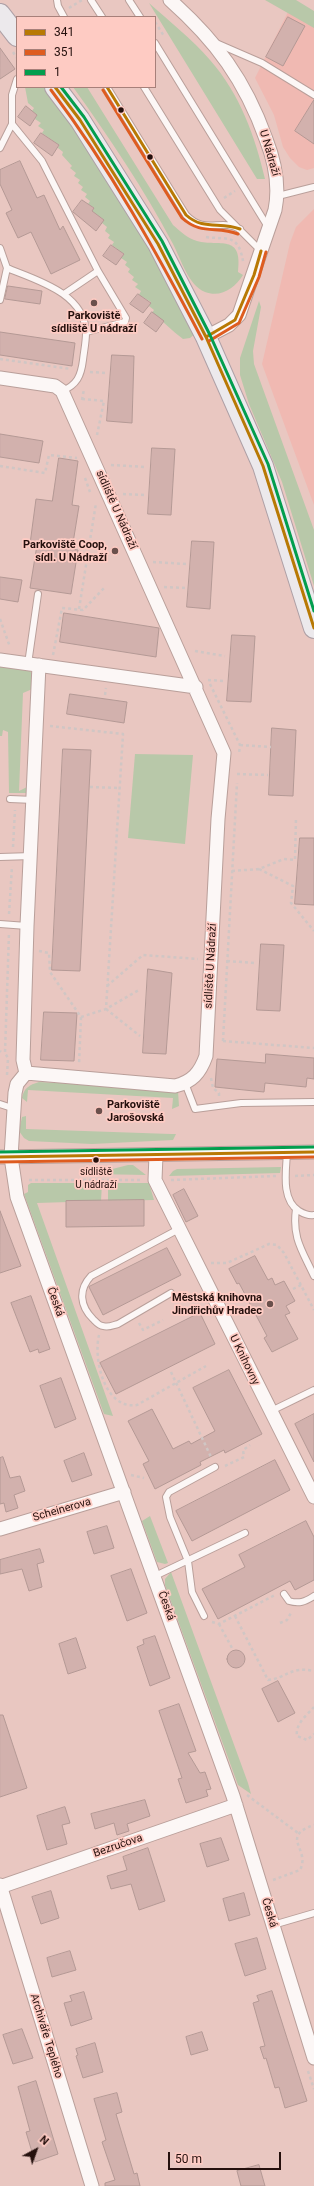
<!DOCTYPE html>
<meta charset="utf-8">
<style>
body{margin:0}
#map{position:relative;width:314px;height:2186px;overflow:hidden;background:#e9c7c1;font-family:Roboto,sans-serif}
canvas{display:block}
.legend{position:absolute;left:16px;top:16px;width:140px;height:72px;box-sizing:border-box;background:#fecbc3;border:1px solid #a7807a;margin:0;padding:5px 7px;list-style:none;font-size:12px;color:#25100d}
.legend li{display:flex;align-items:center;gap:8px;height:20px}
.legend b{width:20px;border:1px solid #a7807a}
.north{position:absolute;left:16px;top:2130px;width:40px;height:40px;-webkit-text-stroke:3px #fecbc3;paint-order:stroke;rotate:41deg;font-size:11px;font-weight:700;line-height:16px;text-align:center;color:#25100d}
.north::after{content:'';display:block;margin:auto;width:14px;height:18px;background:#25100d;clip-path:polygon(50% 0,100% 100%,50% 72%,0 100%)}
.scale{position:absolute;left:168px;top:2152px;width:113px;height:18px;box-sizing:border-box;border:2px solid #25100d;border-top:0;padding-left:5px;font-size:12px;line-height:14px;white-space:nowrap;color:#25100d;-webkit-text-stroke:3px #fecbc3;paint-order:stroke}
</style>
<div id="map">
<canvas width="314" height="2186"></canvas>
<ul class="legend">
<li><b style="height:5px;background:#b87904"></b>341</li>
<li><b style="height:5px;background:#de5c20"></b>351</li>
<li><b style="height:5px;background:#029e4e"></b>1</li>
</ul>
<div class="north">N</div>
<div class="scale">50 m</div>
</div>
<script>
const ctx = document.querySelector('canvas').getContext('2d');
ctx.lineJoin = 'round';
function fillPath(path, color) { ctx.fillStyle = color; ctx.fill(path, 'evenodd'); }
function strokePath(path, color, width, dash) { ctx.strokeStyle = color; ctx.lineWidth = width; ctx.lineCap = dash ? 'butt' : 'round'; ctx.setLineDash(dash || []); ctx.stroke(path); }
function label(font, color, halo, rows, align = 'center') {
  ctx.font = font + ' Roboto,sans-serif'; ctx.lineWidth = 3.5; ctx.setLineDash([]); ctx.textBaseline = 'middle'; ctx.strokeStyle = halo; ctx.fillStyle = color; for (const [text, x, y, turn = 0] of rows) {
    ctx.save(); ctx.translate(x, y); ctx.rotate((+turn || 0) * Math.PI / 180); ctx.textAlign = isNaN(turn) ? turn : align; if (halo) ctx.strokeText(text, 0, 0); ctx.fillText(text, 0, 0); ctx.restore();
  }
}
fillPath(new Path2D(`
 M290,8L314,23V168L307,170L299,167L290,158L283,147L274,115L255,78Z
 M314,209V505L262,364L290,243L296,227Z`), '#f0b9b2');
fillPath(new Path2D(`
 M265,0H296L314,11V28Z
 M149,3C169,21 192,39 210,60C240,94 255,136 265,179H257Z
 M25,87H48L120,195L197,332L190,338L183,339C172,331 163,321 152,313L154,310L149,306L151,302L139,295L141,291L135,287L138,284L132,280L134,277L128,272L130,269L125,265L127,262L121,258L124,254L112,245L114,242L108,238L110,235L105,231L107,227L102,223L104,220L92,211L94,208L88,204L90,201L85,197L87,194L81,190L83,187L78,183L80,180L74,176L76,173L70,168L72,166L62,155L63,152L58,148L59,145L42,133L44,130L38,126L41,123L35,119L37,115L32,111L34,108L28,103Z
 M73,87H87L173,225C181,232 187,238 197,241C219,247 243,233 238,272L243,275C235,288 221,298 205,292C188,285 181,259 173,244C144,189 109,137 73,87Z
 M259,301L261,307L253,351L254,364L314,530V586L282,482L249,404L240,375V358Z
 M0,664C24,667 30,662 37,687L23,693L19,791L31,785L28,793H9L8,732L3,730L2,736H0Z
 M135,754L193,755L185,844L128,838Z
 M39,1082L175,1089L178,1091L179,1106L172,1109L173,1098L28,1090L27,1102L22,1098C24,1088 29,1085 39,1082Z
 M26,1116V1129L171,1134H176L173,1140L92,1144L29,1141L24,1138L19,1131L22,1117Z
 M133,1165L146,1175L93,1174L128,1165Z
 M281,1167L280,1173L169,1176L173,1171L177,1169Z
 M31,1183H102L101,1201L37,1203L113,1416L104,1414L24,1194L28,1192V1185Z
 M108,1183H149L154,1200L108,1201Z
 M150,1516L168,1563L165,1564L157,1562L142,1521Z
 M171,1572L248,1783L251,1794L238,1785L165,1585V1579Z`), '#b8c8a9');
const building = new Path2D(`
 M288,17L305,26L283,66L266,57Z
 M0,48L15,69L0,79Z
 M314,100V144L295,131Z
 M26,106L37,115L30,126L18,117Z
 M41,133L59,145L52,156L34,143Z
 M20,161L37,198L44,195L60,230L63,226L80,260L51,274L31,232L18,238L6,213L12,210L0,184V170Z
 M82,200L94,208L92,211L104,220L96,231L73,212Z
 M111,245L124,254L116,265L103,256Z
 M8,286L42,291L40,304L5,299Z
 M138,294L151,303L143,313L130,304Z
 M152,312L164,321L156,332L144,323Z
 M0,332L75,343L72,366L0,355Z
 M112,355L134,356L132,423L107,421Z
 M0,434L43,441L39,463L0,457Z
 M152,448L175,449L171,515L148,514Z
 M59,458L78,461L72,505L79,506L72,549L78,550L71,594L30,588L37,545L30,544L36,499L52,501Z
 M192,541L214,542L210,609L187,607Z
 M0,577L22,580L18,602L0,599Z
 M64,613L159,628L156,657L60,642Z
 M232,635L255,636L251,702L227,701Z
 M70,694L127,702L124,723L67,714Z
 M272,728L296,730L293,796L269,795Z
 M63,749L91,750L80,971L52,970Z
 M300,838H314V905L295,904Z
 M261,944L284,945L280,1011L257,1010Z
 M148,969L172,973L166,1054L143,1053Z
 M44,1012L77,1013L74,1061L41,1060Z
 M266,1054L314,1058V1079L307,1078L306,1087L265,1083L264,1092L215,1087L217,1059L265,1063Z
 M184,1189L198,1216L186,1222L173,1195Z
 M144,1200V1226L66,1227V1201Z
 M0,1211L21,1266L0,1273Z
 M167,1248L181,1275L103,1315L89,1287Z
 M255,1256L268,1280L272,1278L275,1285L284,1281L295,1301L286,1306L290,1313L285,1315L298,1339L272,1352L264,1338L267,1336L239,1283L237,1284L229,1269Z
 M31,1296L50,1349L39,1353L38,1349L30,1352L11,1303Z
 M200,1313L215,1344L116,1394L100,1363Z
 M229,1370L262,1434L225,1453L224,1450L200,1462L201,1465L155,1489L143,1464L149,1461L128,1421L152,1409L173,1449L189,1441L191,1444L215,1431L193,1388Z
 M61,1378L76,1419L55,1428L40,1386Z
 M314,1414V1462L295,1424Z
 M84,1453L92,1475L72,1482L64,1461Z
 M3,1457L10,1478L20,1476L25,1491L14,1495L18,1508L6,1512L4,1503L0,1504V1458Z
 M275,1460L290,1490L192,1541L176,1511Z
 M306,1521L314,1537V1580L295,1590L290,1581L218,1619L202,1589L245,1567L239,1555Z
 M107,1526L114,1548L94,1554L87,1532Z
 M40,1549L44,1562L37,1564L42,1587L29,1591L22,1569L0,1574V1560Z
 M131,1569L147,1613L127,1621L111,1576Z
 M155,1636L170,1678L150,1686L137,1647L144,1644L143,1640Z
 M76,1638L86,1668L68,1674L59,1644Z
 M227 1659a9 9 0 1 1 18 0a9 9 0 1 1-18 0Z
 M278,1681L295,1713L278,1722L262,1689Z
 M179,1704L196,1751L188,1753L200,1773L205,1772L211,1789L206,1790L208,1796L186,1803L178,1779L182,1778L159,1711Z
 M0,1715H3L27,1788L0,1797Z
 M145,1800L150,1816L127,1824L129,1831L117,1835L114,1823L95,1829L91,1814Z
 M65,1807L70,1823L62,1825L67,1844L47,1850L37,1816Z
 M221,1838L229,1860L207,1867L200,1844Z
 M148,1848L165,1901L139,1910L131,1884L111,1889L107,1876L127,1870L123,1857Z
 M51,1891L59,1918L41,1924L32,1897Z
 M244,1893L250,1915L229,1921L223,1899Z
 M257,1938L266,1969L245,1976L235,1944Z
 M70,1951L76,1970L52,1977L47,1958Z
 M272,1991L307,2101L285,2108L279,2087L275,2088L266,2058L264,2059L260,2047L265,2046L253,2003L259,2001L257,1996Z
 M84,1992L92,2019L71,2026L64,2003L72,2001L70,1996Z
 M22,2029L33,2058L13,2064L3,2035Z
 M202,2032L208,2050L191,2055L186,2037Z
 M95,2043L103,2072L83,2078L76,2056L78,2055L76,2049Z
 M36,2081L58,2154L35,2162L26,2132L30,2131L18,2087Z
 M117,2093L122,2112L116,2114L134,2174L137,2173L140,2186H105V2183L115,2180L102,2142L106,2140L94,2099Z
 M259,2165L265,2186H241L237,2171Z`);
fillPath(building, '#d2b1ad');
strokePath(building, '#b49995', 1);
const lane = new Path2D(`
 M57,0L58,6L64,17
 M91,0L102,17
 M129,0L140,17
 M155,43L268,227
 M216,43L262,63L314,95
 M107,87L186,215C205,235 220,218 240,229
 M144,87L220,210L261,251
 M12,124L42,161L98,271L126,318L125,322L86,332
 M0,148L12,124V95L17,79
 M278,196L314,187
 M0,248L7,268L0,300
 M7,268C36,280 85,293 86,333C86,342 84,351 83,360C81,376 77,385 62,391
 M64,294L98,271
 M28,664L38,594
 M10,799L34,800
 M0,857L32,856
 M0,924L27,926
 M185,1083L195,1109L241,1103L314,1102
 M0,1104L15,1109
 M287,1153C286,1171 281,1200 299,1211C304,1214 309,1216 314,1215
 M296,1209C292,1238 302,1250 314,1276
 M171,1293L118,1324C113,1325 109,1328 103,1326C99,1326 96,1322 93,1319C80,1306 78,1290 91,1276L179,1229
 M271,1411L314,1390
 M155,1576L245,1533
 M284,1594L289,1601C299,1604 305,1602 314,1596
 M204,1616L192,1592L188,1561L170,1517L166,1497L169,1492L215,1467
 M273,1925L314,1913`);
const street = new Path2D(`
 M170,0C216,41 245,80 266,139C275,162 280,185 275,210L239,315L229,325L206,337
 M0,378L55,386L62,391L224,753L218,819L206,1056C200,1073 192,1082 175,1086L26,1073
 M0,660L196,687
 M26,1073L17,1084L15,1093L11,1157L17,1197L233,1796L314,2058
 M26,1073L23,1060L27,926L39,665
 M156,1155L155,1180L314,1497
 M0,1157L314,1152
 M0,1529L124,1492
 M0,1885L92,2186
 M0,1887L236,1805`);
const primary = new Path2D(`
 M0,14L17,36
 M55,87L80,120L158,244L206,337L263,466L314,628`);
strokePath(lane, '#b99f9a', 8);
strokePath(street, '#b99f9a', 15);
strokePath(primary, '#aea0a6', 22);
strokePath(new Path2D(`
 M69,8L82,0
 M155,22L164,36
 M13,52L17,58
 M224,198L235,191
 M206,237C227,240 238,233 243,261
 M0,359L71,369
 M90,372L107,373
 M82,399L104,401L97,435
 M82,400L84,389
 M111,465L146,467
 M0,466L45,473L49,455L77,458
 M85,478L90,492
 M123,494L144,495
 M153,562L186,564
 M164,587L186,588
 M79,609L96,503
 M0,619L10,647
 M195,651L225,656
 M53,655L62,608L83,610L105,587
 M208,680L225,681
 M210,684L240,745L239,754
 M105,695L106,688
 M50,726L123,734L106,1009
 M240,745L271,747
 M237,774L268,775
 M90,787L119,788
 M13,847L15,810
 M259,869L293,886L291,903L314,931
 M232,871L259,869L284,859L295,860L296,818
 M9,914L12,866
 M39,951L49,953L50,972L81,1017L79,1065
 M227,961L255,963
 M107,986L143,955L198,959
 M106,1009L140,1036
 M81,1017L106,1009L139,990
 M223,1041L237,783
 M223,1041L314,1048
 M0,1051L1,1052
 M7,1075L8,1058L5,1053L9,933
 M211,1078L213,1088L219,1093V1096
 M295,1176L314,1175
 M29,1180H142
 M171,1180L276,1176
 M211,1263H227L269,1244L277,1245L284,1253L314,1310
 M293,1289L301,1285
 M139,1323L143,1330L163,1320
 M99,1335C93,1360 105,1410 137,1405L206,1366
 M171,1372L211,1457
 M225,1466L244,1457L243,1450L250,1445
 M131,1475L144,1478
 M235,1616L268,1680C287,1678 290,1666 314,1671
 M212,1622L219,1624L275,1595
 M280,1623L287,1620L292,1611
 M219,1624L232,1648
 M314,1707C307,1715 295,1724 297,1736L307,1740L314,1734
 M247,1795L298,1833
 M273,1880L300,1870C311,1849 279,1837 314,1825
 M308,2071L314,2089`), '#d0c6c4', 2.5, [3, 3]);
strokePath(lane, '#fcf7f6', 6);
strokePath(street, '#fcf7f6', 13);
strokePath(primary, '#ece9ec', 20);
strokePath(new Path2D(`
 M55,87L80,120L158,244L206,337L263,466L314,628
 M107,87L186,215C204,231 220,221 240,229
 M206,337L235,320L254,275L261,251
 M0,1157L314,1152`), '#b87904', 3);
strokePath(new Path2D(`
 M51,90C110,168 157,253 202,339
 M103,90L182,218C202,236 217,225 238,234
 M209,341L239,323L259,277L266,252
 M0,1162L314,1157`), '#de5c20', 3);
strokePath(new Path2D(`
 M61,87L84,117L162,241L210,335L268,464L314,611
 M0,1152L314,1147`), '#029e4e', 3);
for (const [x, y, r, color] of [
 [121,110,3.5,"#25100d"],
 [150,157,3.5,"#25100d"],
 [94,303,4,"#6a504c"],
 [115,551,4,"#6a504c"],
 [99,1111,4,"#6a504c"],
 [96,1160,3.5,"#25100d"],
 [270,1304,4,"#6a504c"]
]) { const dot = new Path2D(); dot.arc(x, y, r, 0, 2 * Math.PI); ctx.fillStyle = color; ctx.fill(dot); strokePath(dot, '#fecbc3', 1.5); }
label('10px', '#25100d', '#fecbc3', [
 ["sídliště",96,1172],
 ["U nádraží",96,1185]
]);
label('11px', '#25100d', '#fecbc3', [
 ["U Nádraží",269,153,74],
 ["sídliště U Nádraží",116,510,66],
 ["sídliště U Nádraží",211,966,-87],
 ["Česká",55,1302,70],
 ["U Knihovny",244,1360,64],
 ["Scheinerova",62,1510,-16],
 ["Česká",166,1606,70],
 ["Bezručova",118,1846,-19],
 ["Česká",269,1913,73],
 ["Archiváře Teplého",46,2036,73]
]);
label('bold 11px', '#25100d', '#fecbc3', [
 ["Parkoviště",94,316,"center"],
 ["sídliště U nádraží",94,329,"center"],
 ["Parkoviště Coop,",107,545],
 ["sídl. U Nádraží",107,558],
 ["Parkoviště",107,1105,"left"],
 ["Jarošovská",107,1118,"left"],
 ["Městská knihovna",262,1298],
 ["Jindřichův Hradec",262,1311]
], 'right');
</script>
